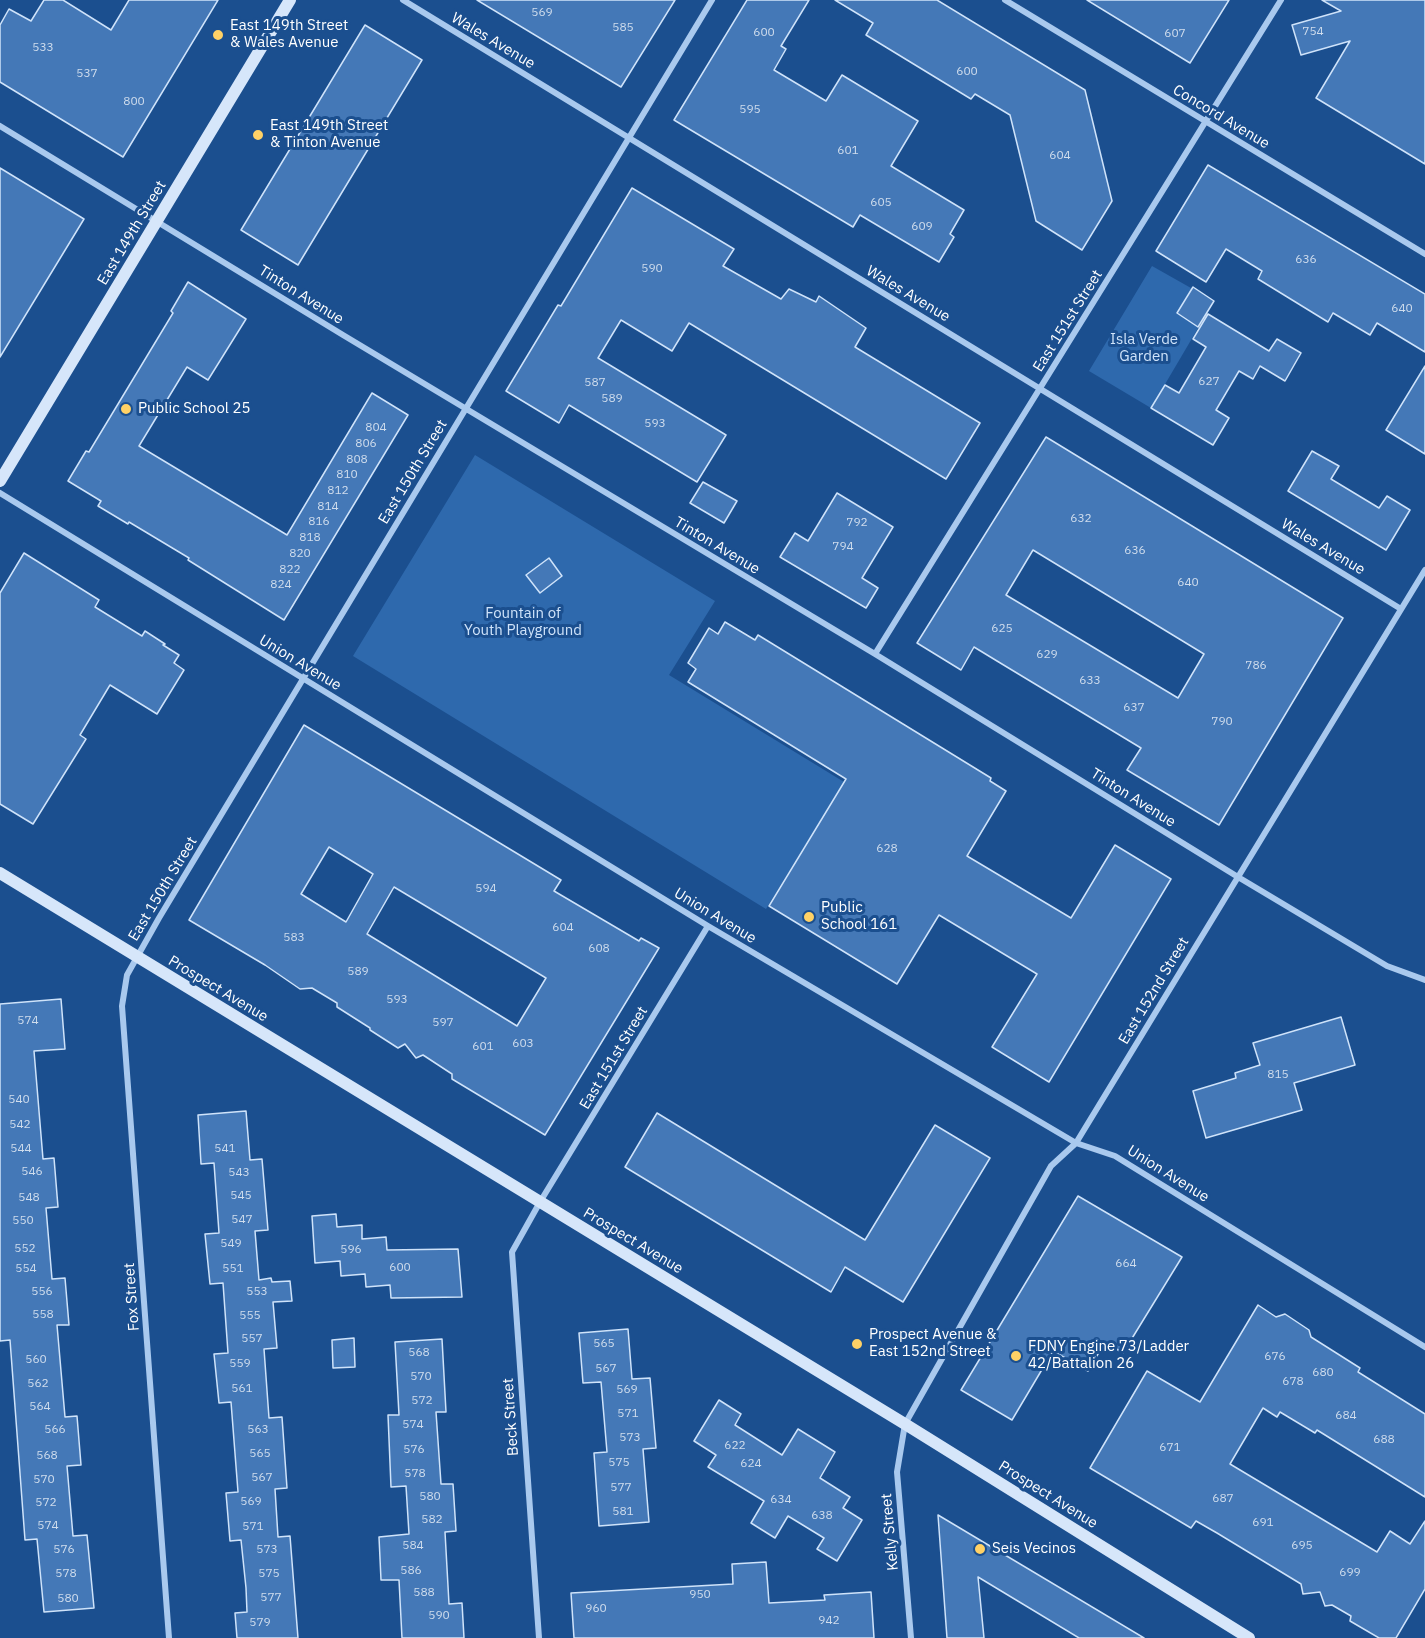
<!DOCTYPE html>
<style>
body{margin:0}
canvas{display:block;background:#1b4f8f}
</style>
<canvas width="1425" height="1638"></canvas>
<script>
const ctx = document.querySelector('canvas').getContext('2d');
ctx.lineJoin = 'round';
function fillPath(path, color) { ctx.fillStyle = color; ctx.fill(path, 'evenodd'); }
function strokePath(path, color, width, dash) { ctx.strokeStyle = color; ctx.lineWidth = width; ctx.lineCap = dash ? 'butt' : 'round'; ctx.setLineDash(dash || []); ctx.stroke(path); }
function label(font, color, halo, rows, align = 'center') {
  ctx.font = font + ' "IBM Plex Sans",sans-serif'; ctx.lineWidth = 6; ctx.setLineDash([]); ctx.textBaseline = 'middle'; ctx.strokeStyle = halo; ctx.fillStyle = color; for (const [text, x, y, turn = 0] of rows) {
    ctx.save(); ctx.translate(x, y); ctx.rotate((+turn || 0) * Math.PI / 180); ctx.textAlign = isNaN(turn) ? turn : align; if (halo) ctx.strokeText(text, 0, 0); ctx.fillText(text, 0, 0); ctx.restore();
  }
}
fillPath(new Path2D(`
 M1152,266L1214,301L1151,408L1089,371Z
 M475,455L715,601L669,675L844,782L766,909L353,656Z`), '#2e69ad');
const building = new Path2D(`
 M44,0H63L111,30L129,0H218L123,157L0,82V25L9,9L31,21Z
 M477,0H675L621,87Z
 M747,0H809L781,46L786,49L774,70L826,101L842,75L918,121L891,166L964,210L950,234L954,237L939,262L860,215L853,227L674,120Z
 M835,0H937L1085,90L1112,201L1082,250L1036,221L1010,115L975,94L971,99L866,35L873,23Z
 M1087,0H1229L1190,63Z
 M1322,0H1425V164L1316,98L1350,41L1301,55L1292,25L1341,11Z
 M365,25L422,60L298,265L241,230Z
 M1208,165L1425,294V352L1377,323L1370,335L1333,313L1328,322L1258,279L1262,271L1226,249L1206,282L1156,251Z
 M0,168L84,219L0,357Z
 M632,188L734,249L723,266L781,299L789,289L816,302L819,296L866,328L855,347L980,423L946,479L689,323L672,351L621,320L598,358L726,435L697,482L569,405L559,423L506,391L558,305L561,306Z
 M188,282L246,319L208,380L187,367L139,446L287,535L372,393L408,415L284,620L188,560L189,558L129,522L128,524L98,506L101,501L68,481L86,451L89,452L173,313L171,311Z
 M1193,287L1214,301L1198,327L1177,313Z
 M1208,314L1269,351L1277,339L1301,353L1285,381L1260,366L1253,379L1239,371L1216,410L1229,418L1213,445L1151,408L1165,385L1179,393L1206,347L1193,339Z
 M1425,366V454L1386,430Z
 M1046,437L1343,618L1219,825L1127,770L1141,748L997,661L974,647L961,670L917,643ZM1033,550L1204,654L1178,698L1006,595Z
 M1312,451L1339,466L1331,479L1379,508L1387,496L1410,510L1386,550L1288,491Z
 M703,482L737,501L724,523L690,503Z
 M837,493L893,527L862,578L878,588L866,608L780,557L795,533L808,541Z
 M24,553L99,600L95,607L142,636L145,631L165,644L163,645L179,655L174,663L184,670L157,714L110,685L80,735L86,739L33,824L0,804V593Z
 M549,558L562,576L540,593L526,575Z
 M725,622L755,640L758,635L991,778L990,781L1006,791L967,856L1071,918L1115,845L1171,879L1049,1082L992,1047L1037,974L939,915L897,984L769,906L846,779L688,682L696,669L688,663L709,628L718,634Z
 M304,725L561,880L554,891L639,941L641,938L659,948L545,1135L452,1079V1074L423,1055L416,1058L405,1044L398,1048L370,1030V1028L337,1007V1003L312,988L300,989L265,965L189,920ZM329,847L373,874L346,922L301,894ZM394,887L546,978L517,1026L367,934Z
 M61,999L65,1049L34,1051L43,1159L54,1158L58,1207L46,1208L52,1279L65,1278L69,1325H57L65,1417L77,1416L81,1465L67,1466L73,1536L87,1535L94,1608L44,1612L37,1539L25,1540L10,1340L0,1341V1004Z
 M1341,1017L1355,1065L1294,1083L1302,1110L1206,1138L1193,1091L1236,1078L1235,1073L1260,1065L1253,1043Z
 M246,1111L250,1160L262,1159L268,1230L255,1231L259,1280L271,1278L272,1282L290,1281L292,1301L273,1302L277,1348L264,1349L269,1418L282,1417L287,1488L275,1489L278,1537L290,1536L298,1638H237L235,1613L247,1612L246,1588L241,1540L230,1541L226,1493L238,1492L231,1402L219,1403L214,1354L228,1353L223,1283L210,1284L205,1234L219,1233L214,1163L201,1164L198,1115Z
 M657,1113L865,1240L935,1125L990,1158L903,1302L845,1267L831,1292L625,1167Z
 M1078,1196L1182,1257L1123,1353L1105,1342L1088,1371L1053,1351L1012,1420L961,1390Z
 M336,1214L337,1227L362,1225V1239L386,1237L387,1250L458,1249L462,1297L391,1298L390,1285L366,1287L365,1274L341,1276L340,1261L315,1263L312,1216Z
 M1258,1305L1276,1317L1285,1314L1309,1330L1311,1337L1360,1368L1358,1372L1425,1414V1497L1317,1430L1315,1433L1280,1412L1277,1417L1263,1408L1230,1464L1377,1552L1390,1531L1410,1544L1425,1521V1589L1396,1638H1379L1350,1621L1351,1616L1332,1605L1325,1606L1320,1592L1303,1594L1301,1584L1217,1533L1196,1521L1191,1528L1090,1468L1147,1371L1200,1402Z
 M628,1329L632,1379L650,1378L656,1448L643,1449L649,1522L599,1526L594,1453L607,1452L601,1382L583,1383L579,1333Z
 M354,1338L355,1367L333,1368L332,1340Z
 M442,1339L446,1412H436L441,1484H453L456,1531L445,1532L449,1604L462,1603L464,1638H402L399,1580H381L379,1537L409,1534L406,1486L391,1487L388,1415H399L395,1342Z
 M719,1400L741,1414L735,1425L782,1455L798,1429L835,1452L820,1478L850,1497L843,1508L862,1520L837,1561L817,1549L824,1538L788,1516L775,1538L751,1523L764,1501L708,1467L716,1455L694,1441Z
 M938,1515L1144,1638H1079L978,1577L984,1638H947Z
 M766,1562L769,1603L825,1600L824,1595L871,1592L874,1638H574L571,1593L733,1584L732,1564Z`);
fillPath(building, '#4478b7');
strokePath(building, '#cfe3fa', 1.5);
strokePath(new Path2D(`
 M403,0L1401,609
 M1005,0L1425,254
 M0,126L343,335L875,654L1238,877L1387,966L1425,980
 M0,493L708,926L1076,1143L1115,1156L1425,1347
 M875,654L1281,0
 M169,1638L122,1006L127,975L159,918L712,0
 M539,1638L512,1252L540,1202L708,926
 M911,1638L897,1472L905,1424L1051,1166L1076,1143L1425,570`), '#a9c9ee', 6);
strokePath(new Path2D(`
 M0,481L290,0
 M0,873L905,1424L1249,1638`), '#d6e6fa', 12);
for (const [x, y, r, color] of [
 [218,35,6,"#ffd166"],
 [258,135,6,"#ffd166"],
 [126,409,6,"#ffd166"],
 [809,917,6,"#ffd166"],
 [857,1344,6,"#ffd166"],
 [1016,1356,6,"#ffd166"],
 [980,1549,6,"#ffd166"]
]) { const dot = new Path2D(); dot.arc(x, y, r, 0, 2 * Math.PI); ctx.fillStyle = color; ctx.fill(dot); strokePath(dot, '#1b4f8f', 2); }
label('12px', '#d0dded', null, [
 ["569",542,13],
 ["585",623,28],
 ["754",1313,32],
 ["600",764,33],
 ["607",1175,34],
 ["533",43,48],
 ["600",967,72],
 ["537",87,74],
 ["800",134,102],
 ["595",750,110],
 ["601",848,151],
 ["604",1060,156],
 ["605",881,203],
 ["609",922,227],
 ["636",1306,260],
 ["590",652,269],
 ["640",1402,309],
 ["627",1209,382],
 ["587",595,383],
 ["589",612,399],
 ["593",655,424],
 ["804",376,428],
 ["806",366,444],
 ["808",357,460],
 ["810",347,475],
 ["812",338,491],
 ["814",328,507],
 ["632",1081,519],
 ["816",319,522],
 ["792",857,523],
 ["818",310,538],
 ["794",843,547],
 ["636",1135,551],
 ["820",300,554],
 ["822",290,570],
 ["640",1188,583],
 ["824",281,585],
 ["625",1002,629],
 ["629",1047,655],
 ["786",1256,666],
 ["633",1090,681],
 ["637",1134,708],
 ["790",1222,722],
 ["628",887,849],
 ["594",486,889],
 ["604",563,928],
 ["583",294,938],
 ["608",599,949],
 ["589",358,972],
 ["593",397,1000],
 ["574",28,1021],
 ["597",443,1023],
 ["603",523,1044],
 ["601",483,1047],
 ["815",1278,1075],
 ["540",19,1100],
 ["542",20,1125],
 ["544",21,1149],
 ["541",225,1149],
 ["546",32,1172],
 ["543",239,1173],
 ["545",241,1196],
 ["548",29,1198],
 ["547",242,1220],
 ["550",23,1221],
 ["549",231,1244],
 ["552",25,1249],
 ["596",351,1250],
 ["664",1126,1264],
 ["600",400,1268],
 ["554",26,1269],
 ["551",233,1269],
 ["556",42,1292],
 ["553",257,1292],
 ["558",43,1315],
 ["555",250,1316],
 ["557",252,1339],
 ["565",604,1344],
 ["568",419,1353],
 ["676",1275,1357],
 ["560",36,1360],
 ["559",240,1364],
 ["567",606,1369],
 ["680",1323,1373],
 ["570",421,1377],
 ["678",1293,1382],
 ["562",38,1384],
 ["561",242,1389],
 ["569",627,1390],
 ["572",422,1401],
 ["564",40,1407],
 ["571",628,1414],
 ["684",1346,1416],
 ["574",413,1425],
 ["566",55,1430],
 ["563",258,1430],
 ["573",630,1438],
 ["688",1384,1440],
 ["622",735,1446],
 ["671",1170,1448],
 ["576",414,1450],
 ["565",260,1454],
 ["568",47,1456],
 ["575",619,1463],
 ["624",751,1464],
 ["578",415,1474],
 ["567",262,1478],
 ["570",44,1480],
 ["577",621,1488],
 ["580",430,1497],
 ["687",1223,1499],
 ["634",781,1500],
 ["569",251,1502],
 ["572",46,1503],
 ["581",623,1512],
 ["638",822,1516],
 ["582",432,1520],
 ["691",1263,1523],
 ["574",48,1526],
 ["571",253,1527],
 ["584",413,1546],
 ["695",1302,1546],
 ["576",64,1550],
 ["573",267,1550],
 ["586",411,1571],
 ["699",1350,1573],
 ["578",66,1574],
 ["575",269,1574],
 ["588",424,1593],
 ["950",700,1595],
 ["577",271,1598],
 ["580",68,1599],
 ["960",596,1609],
 ["590",439,1616],
 ["942",829,1621],
 ["579",260,1623]
]);
label('15px', '#fff', '#1b4f8f', [
 ["East 149th Street",230,26],
 ["& Wales Avenue",230,43],
 ["East 149th Street",270,126],
 ["& Tinton Avenue",270,143],
 ["Public School 25",138,409],
 ["Public",821,908],
 ["School 161",821,925],
 ["Prospect Avenue &",869,1335],
 ["East 152nd Street",869,1352],
 ["FDNY Engine 73/Ladder",1028,1347],
 ["42/Battalion 26",1028,1364],
 ["Seis Vecinos",992,1549]
], 'left');
label('15px', '#fff', '#1b4f8f', [
 ["Wales Avenue",493,41,31],
 ["Concord Avenue",1221,117,31],
 ["East 149th Street",132,233,-59],
 ["Wales Avenue",908,294,31],
 ["Tinton Avenue",301,295,32],
 ["East 151st Street",1068,321,-58],
 ["East 150th Street",413,472,-59],
 ["Tinton Avenue",717,546,31],
 ["Wales Avenue",1323,547,31],
 ["Union Avenue",300,663,31],
 ["Tinton Avenue",1133,798,32],
 ["East 150th Street",163,889,-59],
 ["Union Avenue",715,916,31],
 ["Prospect Avenue",218,989,31],
 ["East 152nd Street",1154,991,-59],
 ["East 151st Street",614,1058,-59],
 ["Union Avenue",1168,1174,32],
 ["Prospect Avenue",633,1241,31],
 ["Fox Street",132,1297,-94],
 ["Beck Street",511,1417,-94],
 ["Prospect Avenue",1048,1495,32],
 ["Kelly Street",890,1532,-95]
]);
label('15px', '#cfe3fa', '#1b4f8f', [
 ["Isla Verde",1144,340],
 ["Garden",1144,357],
 ["Fountain of",523,614],
 ["Youth Playground",523,631]
]);
</script>
